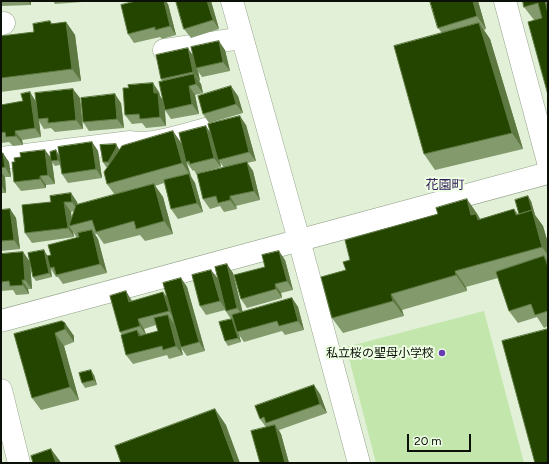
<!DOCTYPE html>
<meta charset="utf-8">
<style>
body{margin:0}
#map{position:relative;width:549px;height:464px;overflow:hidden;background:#e1f0d7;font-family:Figtree,sans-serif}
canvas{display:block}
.frame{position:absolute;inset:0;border:2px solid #0b1008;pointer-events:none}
.scale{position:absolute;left:407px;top:434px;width:64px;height:18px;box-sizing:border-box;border:2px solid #0b1008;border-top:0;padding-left:5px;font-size:12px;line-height:14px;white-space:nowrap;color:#0b1008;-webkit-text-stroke:3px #eefee4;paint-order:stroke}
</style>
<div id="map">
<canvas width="549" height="464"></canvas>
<div class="frame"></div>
<div class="scale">20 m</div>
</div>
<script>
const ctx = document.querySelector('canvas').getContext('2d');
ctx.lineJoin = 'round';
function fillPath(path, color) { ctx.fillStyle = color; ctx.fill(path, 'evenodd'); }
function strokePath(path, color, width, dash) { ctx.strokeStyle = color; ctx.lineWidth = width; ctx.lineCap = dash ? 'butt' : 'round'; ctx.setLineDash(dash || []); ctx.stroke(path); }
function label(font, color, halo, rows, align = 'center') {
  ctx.font = font + ' Figtree,"Noto Sans JP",sans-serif'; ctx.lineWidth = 4; ctx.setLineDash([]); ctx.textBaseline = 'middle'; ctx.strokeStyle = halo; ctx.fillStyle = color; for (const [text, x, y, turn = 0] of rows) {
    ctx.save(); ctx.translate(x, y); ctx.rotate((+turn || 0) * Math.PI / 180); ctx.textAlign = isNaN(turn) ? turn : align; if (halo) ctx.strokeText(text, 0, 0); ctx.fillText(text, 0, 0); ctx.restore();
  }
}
fillPath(new Path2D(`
 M484,311L524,463H376L346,347Z`), '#c3e6ac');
const minor = new Path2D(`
 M232,1L299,240L359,463
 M505,1L548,162
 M1,24L4,23
 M164,50L242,38
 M1,158L130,142C150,147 189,133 210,128
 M1,321L548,173
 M1,390L19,463`);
strokePath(minor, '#96a48c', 23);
strokePath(minor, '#fff', 22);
fillPath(new Path2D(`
 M1,1H31V5L1,6Z
 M53,1H82V2L55,4Z
 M176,1H211L219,29L191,38L184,29Z
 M478,1L486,29L484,30L490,39L523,149L435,170L424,154L442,33L438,28Z
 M523,1H548V95L534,20L524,7Z
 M168,4L176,35L162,39L160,37L134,43L128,34Z
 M50,21L53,24L66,22L75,35L81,81L1,92V36L34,32Z
 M225,50L230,71L202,77L198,71L200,81H199L201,84L203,93L195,95L199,114L171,119L165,110L166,126L146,128L142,123L132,124L125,115L159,92L160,96L163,100V81L161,79L193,55Z
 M30,92L36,102L80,98L83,129L55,132L51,128L44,129L39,121L41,137L22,140L23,145L13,146L9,142L1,143V105L23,101Z
 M238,96L243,113L209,123L203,114Z
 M121,103L124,128L89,131L83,122Z
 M246,125L256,161L247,163L253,171L260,200L236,206L237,209L224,212L220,206L210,209L203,199L224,168L220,162L221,167L196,174L194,170L193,171L187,163L191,176L195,183L203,212L178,219L171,209L164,183L155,186L163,197L173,234L145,241L140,235L104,244L97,234H95L98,239L107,273L63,284L58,277H56L51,269L52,277L36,281L33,277L47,255L48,256L51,255L77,238L73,232L74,237L32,243L25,233L51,202L71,193L77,202L78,205L115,195L107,184L108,167H106L103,162L116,144L119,150L181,143L211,134ZM74,211L72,219L71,212Z
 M92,142L98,151L102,178L68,183L62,174L60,165L55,166L52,162L55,184L46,185V188L21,191L14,182L15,162L21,157L51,158Z
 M1,153L9,162L11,177H5L6,193H1Z
 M531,201L535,215L543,226L548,243V326L544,328L537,317L518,323L509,311L498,278L466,287L467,291L402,310L404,316L343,333L332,318L346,270L478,215L480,219L514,209L518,214H519Z
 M10,209L16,218L20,249L1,251V210Z
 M23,252L30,262L32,289H28L29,294L16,295L13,290L1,291V254Z
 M285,260L293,290L281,293L282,298L247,308L241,299L265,267Z
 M211,270L218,279L222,294L233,273L242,312L292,298L298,307L304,330L285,335L282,331L244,342L239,335L241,342L228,346L225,341L231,319L225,310L206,315L200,306Z
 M181,278L187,287L205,351L187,356L181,348L183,355L169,359L167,355L133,364L126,355L122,335L120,332L132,301L166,297ZM156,325L158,331L146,334L144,329Z
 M62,321L74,336V342L64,346L79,400L41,410L32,398L14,334Z
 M94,375L97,385L85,388L82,383Z
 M320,394L327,413L279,430L281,434L289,463H260L266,427L260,419Z`), '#829a6c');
fillPath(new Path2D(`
 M28,1H31V5Z
 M164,1H166L168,4L176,35L170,26Z
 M207,1H211L219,29L213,20Z
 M473,1H478L486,29L477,16Z
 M545,1L548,6V13Z
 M66,22L75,35L81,81L72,69Z
 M479,23L490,39L523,149L512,133Z
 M219,41L225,50L230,71L223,62Z
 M188,48L194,57L196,68L198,71L200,81L193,72Z
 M194,74L201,84L203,93L196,84Z
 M153,83L159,92L160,96L164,102L166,126L160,117L154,93Z
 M189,86L195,95L199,114L192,104Z
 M231,86L238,96L243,113L236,104Z
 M73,89L80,98L83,129L76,120Z
 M30,92L36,102L38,119L39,121L41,137L35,128Z
 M115,94L121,103L124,128L117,119Z
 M240,116L246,125L256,161L249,152Z
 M206,126L212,135L218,160L220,162L221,167L214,158Z
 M15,131L22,140L23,145L16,136Z
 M173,131L182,144L186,162L191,176L182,163Z
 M92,142L98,151L102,178L96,169Z
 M116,144L119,149V153L111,166L108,162Z
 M45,150L52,159L51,161L52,162L55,184L48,175Z
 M56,150L59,155L61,165L58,160Z
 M3,153L9,162L11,177L5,167Z
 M247,162L253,171L260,200L254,191Z
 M1,172L5,177L6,193L1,185Z
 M189,174L195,183L203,212L197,203Z
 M40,176L46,185V188L40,179Z
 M154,184L163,197L173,234L164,221Z
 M71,193L77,202L78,211L72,202Z
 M230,196L236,206L237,209L230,200Z
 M528,196L531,201L535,215L543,226L548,243V255L542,247Z
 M467,199L478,215V216L487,229L471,215Z
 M64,202L71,212L72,225L69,226L73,232L74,237L68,228Z
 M10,209L16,218L20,249L14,240Z
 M92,230L98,239L107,273L100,264Z
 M44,250L47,255L50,268L52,277L49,273Z
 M279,251L285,260L293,290L287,281Z
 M23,252L30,262L32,289L25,280Z
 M544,256L548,262V267Z
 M227,264L233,273L244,317L237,308Z
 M211,270L218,279L226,310L220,301Z
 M455,271L466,287L467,291L456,275Z
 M181,278L187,287L205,351L199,342Z
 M22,280L28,289L29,294L23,285Z
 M275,284L281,293L282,298L276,289Z
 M126,291L132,301L129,302Z
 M163,292L170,301L175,320L169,311Z
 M391,294L402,310L404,316L393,301Z
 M292,298L298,307L304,330L298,321Z
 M168,315L174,324L183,355L176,346Z
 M138,319L144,329L146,335L140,326Z
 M232,319L236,324L237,332L239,335L241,342L238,338Z
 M65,323L74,336V342L65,329Z
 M137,330L144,339L139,336Z
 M55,333L64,346L79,400L70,387Z
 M91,370L94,375L97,385L94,380Z
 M314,385L320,394L327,413L320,404Z
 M215,409L226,425L240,463H235Z
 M275,425L281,434L289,463H285Z
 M51,449L60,461L61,463H56Z`), '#5d7840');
const building = new Path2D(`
 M136,1H164L170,26L155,30V27L128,34L121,5Z
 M176,1H207L213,20L184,29Z
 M430,1H473L477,16L438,28Z
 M523,1H545L548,13V95L528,22L542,18L538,3L524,7Z
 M50,21L51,24L66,22L72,69L1,78V36L34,32L33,24Z
 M479,23L512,133L424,154L394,46Z
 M219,41L223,62L196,68L191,47Z
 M188,48L193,72L161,79L156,55Z
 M194,74L196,84L189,86L192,104L165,110L159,82Z
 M153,83L154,93H158L160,117L140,119L139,114L125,115L123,88H129L128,85Z
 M231,86L236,104L203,114L198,96Z
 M73,89L76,120L48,123V118L38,119L35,93Z
 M30,92L35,128L15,131L16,136L6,137L5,132L1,133V105L23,101L21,94Z
 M115,94L117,119L83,122L81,98Z
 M240,116L249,152L218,160L208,124Z
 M206,126L214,158L190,164L189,161L186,162L179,133Z
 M173,131L182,163L107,184L104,172L122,146Z
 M92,142L96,169L62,174L58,147Z
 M116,144V148L108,162H103L100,145Z
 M45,150L48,175L40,176V179L14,182L12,162H15L14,158L21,157L20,153Z
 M56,150L58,160L51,161L50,152Z
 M1,153H3L5,167L1,168Z
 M247,162L254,191L230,196V200L218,203L216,196L203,199L197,174Z
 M189,174L197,203L171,209L164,180Z
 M154,184L164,221L136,229L134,221L96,232L92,220L69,226L76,205Z
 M71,193L72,202H64L68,228L25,233L22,205L51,202L50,196Z
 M528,196L532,210L519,214L515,200Z
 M467,199L471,215L476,214L478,220L514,209L516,215L532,210L542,247L455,271L456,275L391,294L393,301L332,318L321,277L346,270L343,262L350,260L345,240L438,214L436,208Z
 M10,209L14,240L1,241V210Z
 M92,230L100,264L56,275L54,267L50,268L47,256L51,255L48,245L79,237L78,233Z
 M44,250L49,273L33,277L28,253Z
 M279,251L287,281L275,284L276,289L241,299L234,275L265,267L262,255Z
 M23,252L25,280H22L23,285L10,286L9,281L1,282V254Z
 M544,256L548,267V311L535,315L531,304L509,311L496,272Z
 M227,264L237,308L226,311L215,267Z
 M211,270L220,301L200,306L192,275Z
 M181,278L199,342L181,347L163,283Z
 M126,291L129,302L163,292L169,311L138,319L140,326L120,332L110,296Z
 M292,298L298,321L279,326L277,321L237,332L232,315Z
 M168,315L176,346L163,350L162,346L126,355L121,335L137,330L139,336L158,331L154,318Z
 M232,319L238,338L225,341L219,322Z
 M62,321L65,323V329L55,333L70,387L32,398L14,334Z
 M548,329V463H535L502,341Z
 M91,370L94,380L82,383L79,373Z
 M314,385L320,404L266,423L264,417L260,419L255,406Z
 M215,409L235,463H121L115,446Z
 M275,425L285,463H260L251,431Z
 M51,449L56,463H33L31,456Z`);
fillPath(building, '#244500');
strokePath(building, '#5d7840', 1);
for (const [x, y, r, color] of [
 [442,353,4,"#683db4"]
]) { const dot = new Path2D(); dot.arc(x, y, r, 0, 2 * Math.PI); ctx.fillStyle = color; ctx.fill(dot); strokePath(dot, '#eefee4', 1.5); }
label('12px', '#0b1008', '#eefee4', [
 ["私立桜の聖母小学校",434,353]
], 'right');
label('13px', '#35215c', '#eefee4', [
 ["花園町",445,185]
]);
</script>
